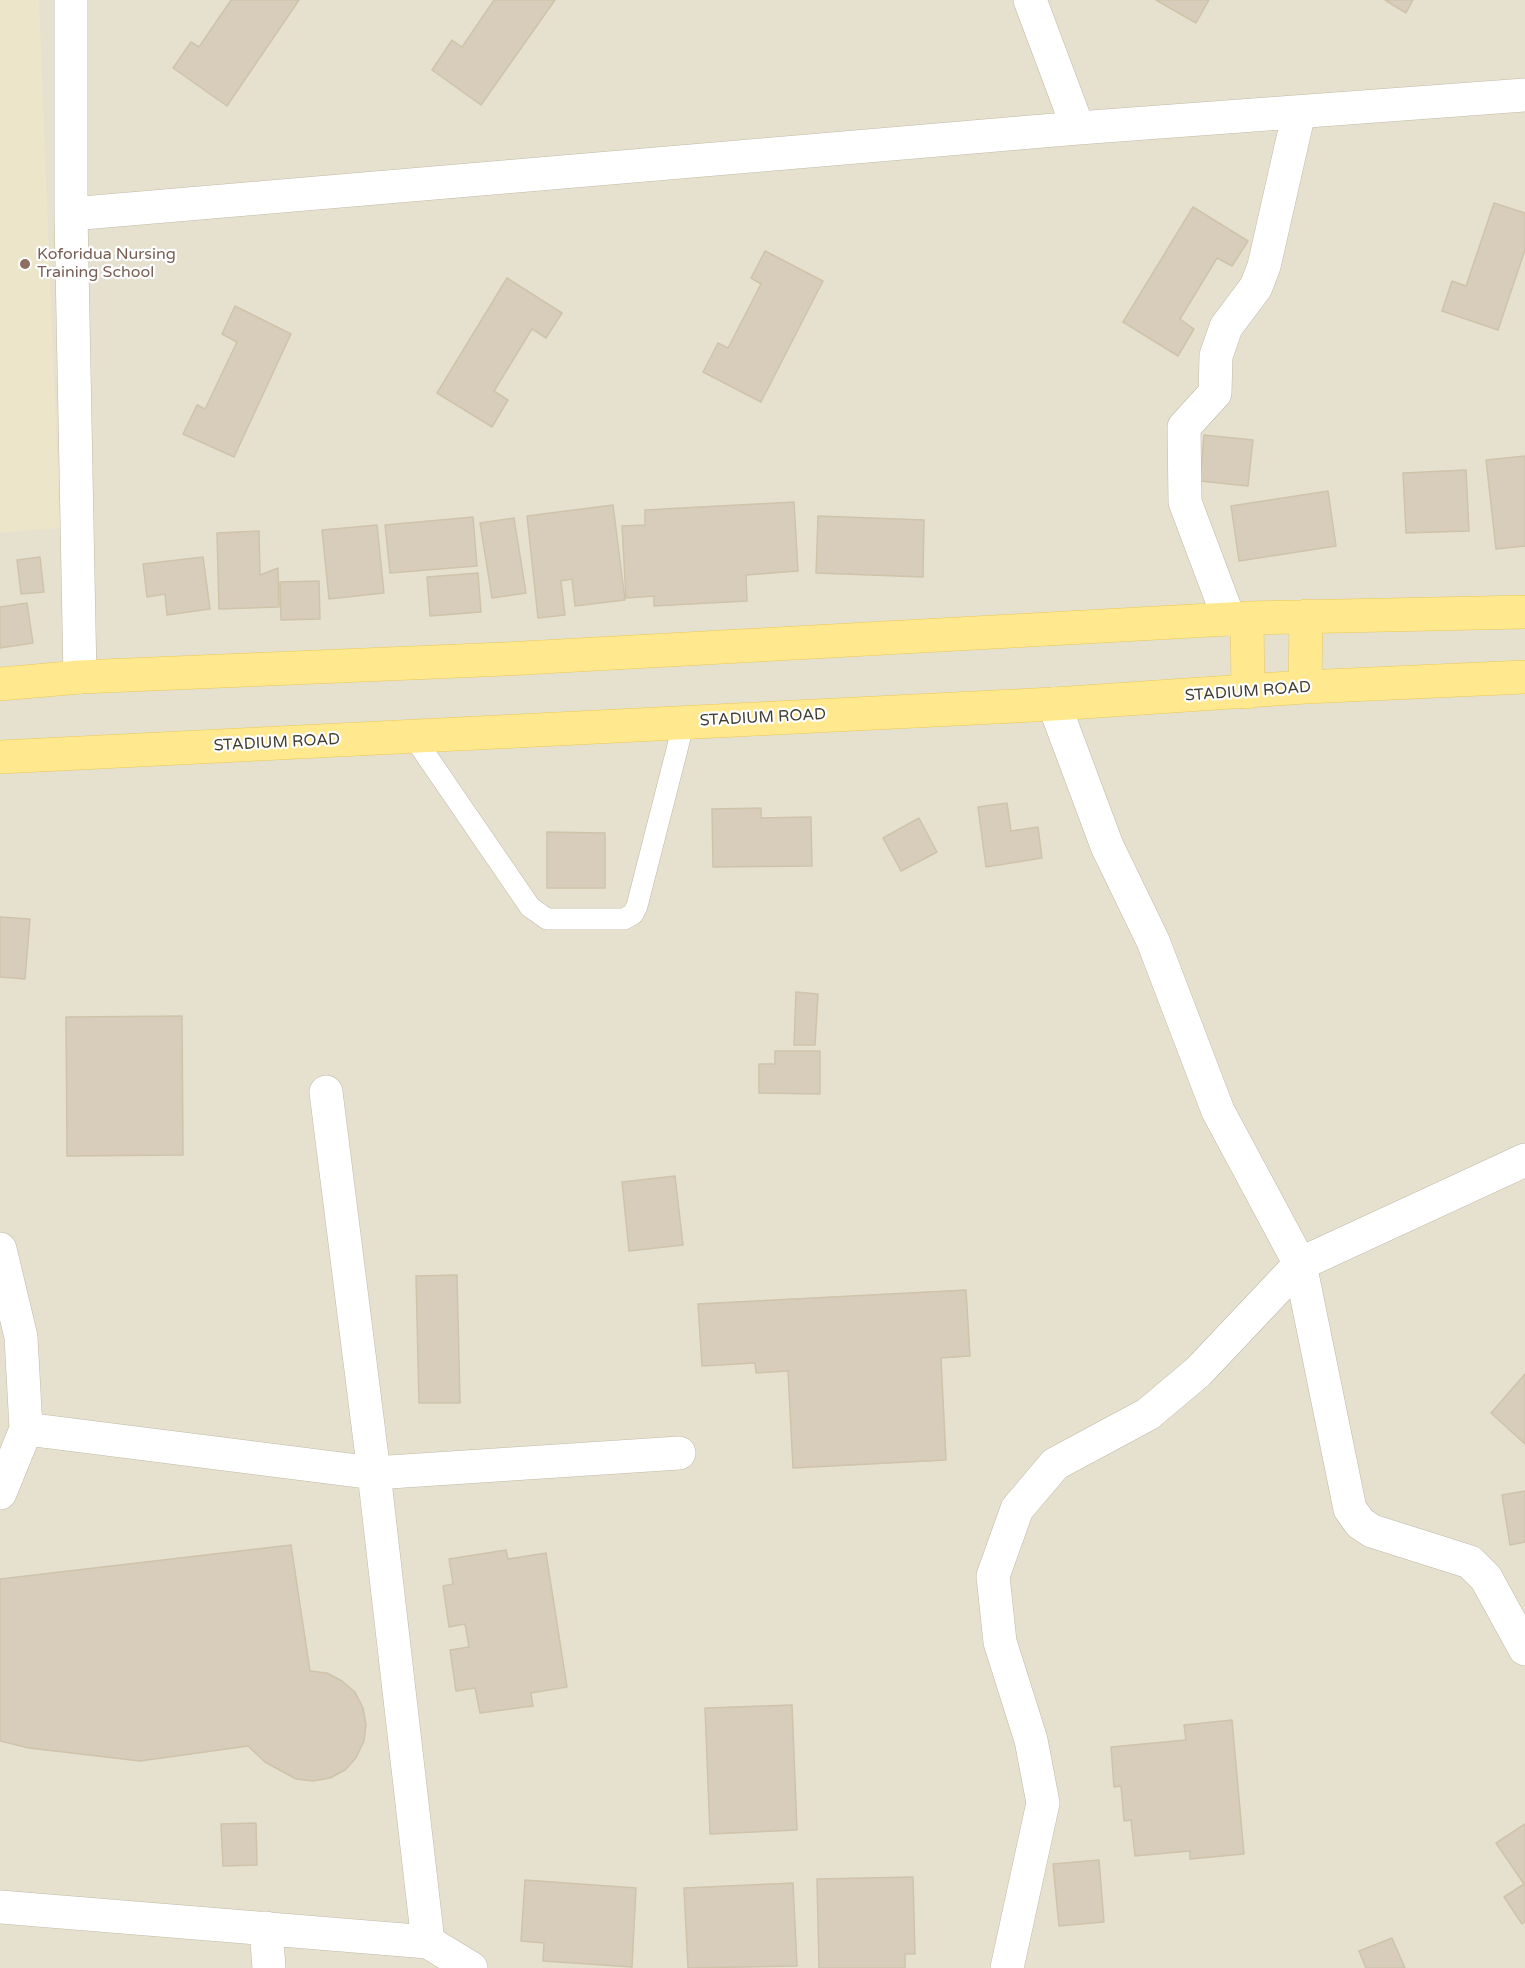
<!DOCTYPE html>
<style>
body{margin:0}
canvas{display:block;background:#f2eee1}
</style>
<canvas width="1525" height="1968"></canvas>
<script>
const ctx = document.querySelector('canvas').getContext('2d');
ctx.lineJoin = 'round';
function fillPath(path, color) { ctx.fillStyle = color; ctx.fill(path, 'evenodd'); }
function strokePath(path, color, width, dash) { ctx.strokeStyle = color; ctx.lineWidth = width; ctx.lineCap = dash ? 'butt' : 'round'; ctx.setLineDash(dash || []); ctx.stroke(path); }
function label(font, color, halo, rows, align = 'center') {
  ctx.font = font + ' "Varela Round",sans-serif'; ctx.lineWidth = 4.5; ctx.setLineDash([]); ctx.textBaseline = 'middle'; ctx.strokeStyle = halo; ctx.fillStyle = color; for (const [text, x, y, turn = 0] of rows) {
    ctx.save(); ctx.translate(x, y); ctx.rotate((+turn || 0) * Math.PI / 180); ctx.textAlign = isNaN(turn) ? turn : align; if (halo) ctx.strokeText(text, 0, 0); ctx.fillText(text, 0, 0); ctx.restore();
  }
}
fillPath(new Path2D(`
 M0,0H1525V1968H0Z`), '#e6e1cf');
fillPath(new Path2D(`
 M0,0H39L60,528L0,533Z`), '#ece5ca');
const building = new Path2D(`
 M231,0H299L227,106L173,68L191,42L199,47Z
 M494,0H555L481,105L432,70L452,40L462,47Z
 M1156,0H1209L1196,23Z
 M1385,0H1413L1406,13Z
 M1494,203L1525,213V250L1498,330L1442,311L1452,281L1466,286Z
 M1193,207L1248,241L1232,266L1217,258L1180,319L1194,329L1178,356L1123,322Z
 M765,251L823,281L761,402L703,372L718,343L728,348L761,284L751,278Z
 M507,278L562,313L546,338L532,329L494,391L508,400L492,427L437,393Z
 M235,306L291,334L234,457L183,434L197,405L205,409L237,342L222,334Z
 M1204,435L1253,440L1248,486L1200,481Z
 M1525,456V546L1496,549L1486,460Z
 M1466,470L1469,531L1406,533L1403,473Z
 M1328,491L1336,546L1239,561L1231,506Z
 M794,502L798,571L746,575L747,601L654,606V596L626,598L622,526L645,525V510Z
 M613,505L625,600L575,606L572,579L561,581L565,615L538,618L527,516Z
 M818,516L924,520L923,577L816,573Z
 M473,517L477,566L390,573L385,525Z
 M514,518L526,593L492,598L480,523Z
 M377,525L384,593L329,599L322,530Z
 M259,531L260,575L278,568L279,607L219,609L217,533Z
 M40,557L44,592L21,594L17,560Z
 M203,557L210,609L167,615L165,594L147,597L143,564Z
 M478,573L481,612L430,616L427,577Z
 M319,581L320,619L281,620L280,582Z
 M27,603L33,643L0,648V607Z
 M1007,803L1011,831L1038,827L1042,858L986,867L978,807Z
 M761,808V818L811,817L812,866L713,867L712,809Z
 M919,818L937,852L901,871L883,838Z
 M547,832L605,833V888H547Z
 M0,917L30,919L25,979L0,977Z
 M796,992L818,994L815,1045H794Z
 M182,1016L183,1155L67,1156L66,1017Z
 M775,1051H820V1094L759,1093V1064H775Z
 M675,1176L683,1245L629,1251L622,1182Z
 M457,1275L460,1403H419L416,1276Z
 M966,1290L970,1356L941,1358L946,1460L793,1468L788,1371L756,1373L755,1363L702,1366L698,1304Z
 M1525,1374V1444L1491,1413Z
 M1525,1491V1542L1510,1545L1502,1495Z
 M291,1545L310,1671L327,1673L342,1681L355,1692L363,1708L366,1725L364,1741L356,1758L345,1770L330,1778L313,1781L296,1779L265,1762L248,1746L140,1761L29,1748L0,1741V1579Z
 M506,1550L508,1559L546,1553L567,1687L531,1693L533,1706L480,1713L475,1688L456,1691L450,1650L469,1647L465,1624L449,1627L443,1586L453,1584L449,1559Z
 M792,1705L797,1830L710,1834L705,1708Z
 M1232,1720L1244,1854L1190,1859V1851L1135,1856L1131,1820L1124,1821L1121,1786L1114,1787L1111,1747L1186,1740L1184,1725Z
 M256,1823L257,1865L223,1866L221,1824Z
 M1525,1824V1922L1522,1924L1504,1897L1524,1884L1496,1843Z
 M1099,1860L1104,1922L1059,1926L1053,1864Z
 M913,1877L915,1954H905V1968H819L817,1879Z
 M525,1880L636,1888L632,1967L543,1961L544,1943L521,1941Z
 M793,1883L797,1966L688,1968L684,1888Z
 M1392,1938L1405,1968H1366L1359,1951Z`);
fillPath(building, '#d7cdba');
strokePath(building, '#cfc3aa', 1.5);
const lane = new Path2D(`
 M413,736L530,907L547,919H624L633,914L637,906L684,722`);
const street = new Path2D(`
 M71,0V214L80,677
 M1030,0L1078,128
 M71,214L1078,128L1525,95
 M1229,619L1185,502L1184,427L1215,393L1216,356L1226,327L1256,287L1264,266L1299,112
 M326,1092L374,1473L428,1942
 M1525,1160L1300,1264L1350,1509L1360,1523L1372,1531L1470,1562L1486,1578L1525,1649
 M0,1249L21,1337L26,1429L0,1493
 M26,1429L374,1473L679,1453
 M0,1907L428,1942L471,1968
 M266,1928L269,1968
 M1007,1968L1043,1803L1031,1740L1000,1642L993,1576L1017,1509L1055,1464L1148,1414L1198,1372L1300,1264L1218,1111L1153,941L1107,846L1054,704`);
const primary = new Path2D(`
 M1247,618L1248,692
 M0,684L80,677L505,659L1247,618L1525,612
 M1305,687L1306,616
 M0,757L1054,704L1305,687L1525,677`);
strokePath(lane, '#c0b9a7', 22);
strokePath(street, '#c0b9a7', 34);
strokePath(primary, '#e8c859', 34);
strokePath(lane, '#fff', 21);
strokePath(street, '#fff', 33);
strokePath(primary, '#ffe88d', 33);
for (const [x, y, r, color] of [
 [25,264,6,"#8d6e63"]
]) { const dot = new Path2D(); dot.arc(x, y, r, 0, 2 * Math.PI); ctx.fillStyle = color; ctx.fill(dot); strokePath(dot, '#fff', 2); }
label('16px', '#785e54', '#fff', [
 ["Koforidua Nursing",37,255],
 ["Training School",37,273]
], 'left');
label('16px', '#433e32', '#fff', [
 ["STADIUM ROAD",1248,692,-4],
 ["STADIUM ROAD",763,718,-3],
 ["STADIUM ROAD",277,743,-3]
]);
</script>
